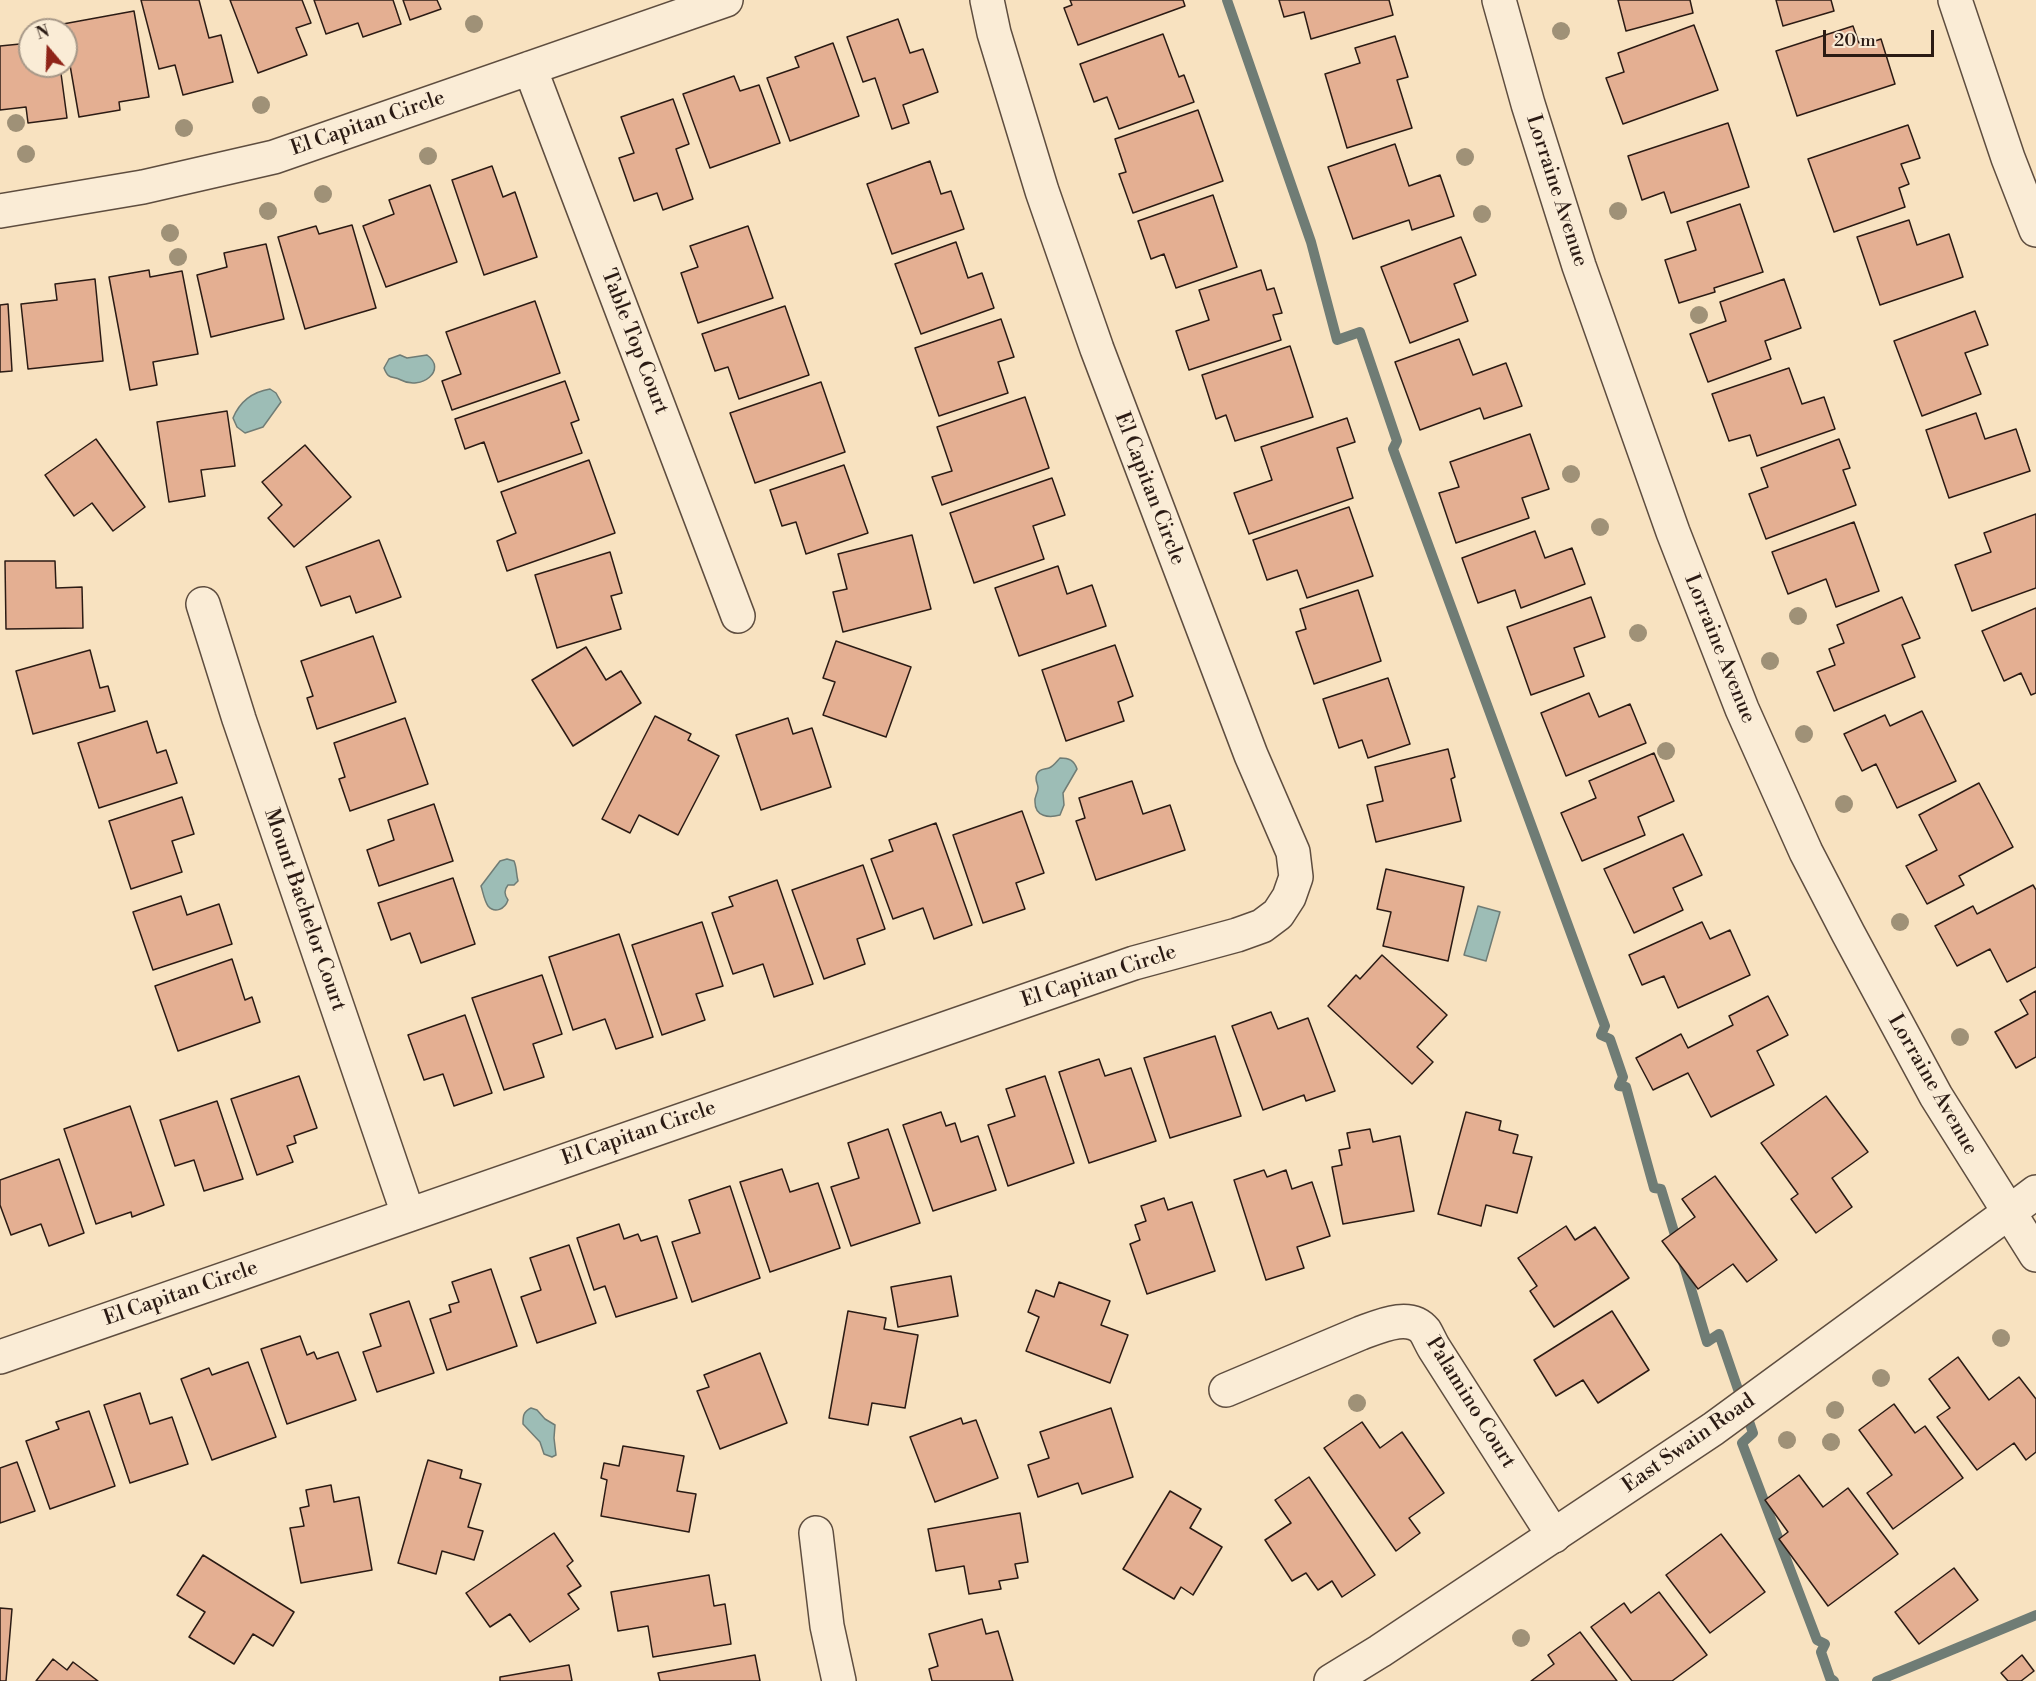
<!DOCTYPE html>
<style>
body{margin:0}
#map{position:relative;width:2036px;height:1681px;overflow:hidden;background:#f8e2c0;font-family:"Libre Bodoni",serif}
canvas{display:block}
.north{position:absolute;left:18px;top:18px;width:60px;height:60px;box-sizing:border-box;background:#faecd6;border:2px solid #a79888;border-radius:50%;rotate:341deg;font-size:16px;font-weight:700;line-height:24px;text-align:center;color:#2b1b14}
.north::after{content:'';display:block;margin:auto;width:21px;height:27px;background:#8f2418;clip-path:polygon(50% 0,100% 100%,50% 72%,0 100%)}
.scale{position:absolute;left:1823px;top:30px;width:111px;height:27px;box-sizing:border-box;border:3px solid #2b1b14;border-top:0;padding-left:8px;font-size:18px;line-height:21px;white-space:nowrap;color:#2b1b14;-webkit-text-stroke:4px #faecd6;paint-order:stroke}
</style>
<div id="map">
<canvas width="2036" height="1681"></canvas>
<div class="north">N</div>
<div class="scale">20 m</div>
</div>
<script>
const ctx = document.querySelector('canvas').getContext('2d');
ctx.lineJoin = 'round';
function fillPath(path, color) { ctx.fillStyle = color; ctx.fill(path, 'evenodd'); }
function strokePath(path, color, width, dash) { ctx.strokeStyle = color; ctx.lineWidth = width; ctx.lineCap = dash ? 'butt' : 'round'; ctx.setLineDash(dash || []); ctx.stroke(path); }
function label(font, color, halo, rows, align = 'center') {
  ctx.font = font + ' "Libre Bodoni",serif'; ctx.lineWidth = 4.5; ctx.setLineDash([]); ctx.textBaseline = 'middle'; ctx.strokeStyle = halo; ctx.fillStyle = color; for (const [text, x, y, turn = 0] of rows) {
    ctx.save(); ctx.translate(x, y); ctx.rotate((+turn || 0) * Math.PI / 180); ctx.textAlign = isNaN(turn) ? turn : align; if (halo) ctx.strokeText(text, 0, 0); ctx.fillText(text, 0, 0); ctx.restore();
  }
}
const water = new Path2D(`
 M400,355L407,358L427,355C448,370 421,391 401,380C392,375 389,381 384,368L389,359Z
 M270,389L276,393L281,402L263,427L245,433L237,427L233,418C240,401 252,392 270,389Z
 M1060,758C1069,758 1074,760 1077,769L1063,793L1064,805L1060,815C1049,818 1035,817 1035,802C1034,797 1038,793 1038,788C1038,783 1034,780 1037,774C1040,768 1044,770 1049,768C1054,766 1057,761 1060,758Z
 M507,859L514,861C517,868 516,874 518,881L514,885H508C504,890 504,894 508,900C505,909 495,914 488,906C484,900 483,892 481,886L500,861Z
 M1478,906L1500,912L1486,961L1464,955Z
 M531,1408L537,1410L545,1419L555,1425L554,1438L556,1455L552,1457L544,1454L540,1442L523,1424C523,1416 523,1412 531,1408Z`);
fillPath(water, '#9dbdb6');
strokePath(water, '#6f7c75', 1.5);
strokePath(new Path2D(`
 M1227,0L1311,242L1337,340L1360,332L1397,441L1393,449L1605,1026L1601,1035L1610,1039L1623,1077L1619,1086L1626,1087L1654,1188L1661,1189L1678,1245
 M1683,1262L1707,1342L1719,1334L1753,1433L1742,1443L1817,1640L1825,1644L1821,1652L1830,1678L1834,1681
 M1877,1681L2036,1615`), '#6f7c75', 10);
const building = new Path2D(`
 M141,0H199L209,38L221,35L233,82L183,95L175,65L159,69Z
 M230,0H302L311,23L296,28L307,55L258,73Z
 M314,0H393L401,24L363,37L358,23L326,34Z
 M403,0H437L441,9L410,20Z
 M1070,0H1183L1185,6L1078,45L1064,8L1072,5Z
 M1279,0H1389L1393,15L1311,39L1304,12L1284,17Z
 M1618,0H1690L1693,13L1626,31Z
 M1776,0H1831L1834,11L1783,26Z
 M134,11L149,97L119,102L120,110L79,117L66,42V30H64L63,24Z
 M898,19L910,53L923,49L938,92L903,105L909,123L892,129L875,78L863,82L847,37Z
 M1694,25L1718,90L1623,124L1606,78L1624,72L1618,53Z
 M1853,26L1860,46L1881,39L1895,84L1797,116L1776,51Z
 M1163,34L1179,77L1184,75L1194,102L1119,129L1107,97L1094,102L1080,64Z
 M1395,36L1408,77L1397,80L1412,128L1347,148L1325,74L1360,63L1355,48Z
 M30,43V66H60L67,118L28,123L26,107L0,110V46Z
 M833,43L859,116L790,141L767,78L799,67L795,57Z
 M734,76L740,91L759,85L780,143L710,168L683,94Z
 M673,99L689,144L676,149L693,199L663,210L657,193L634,201L619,158L634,153L621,117Z
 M1198,110L1223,181L1133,213L1119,174L1126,172L1115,139Z
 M1728,123L1749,187L1671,213L1664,192L1642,200L1628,156Z
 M1908,125L1920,158L1901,164L1909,184L1899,188L1905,207L1834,232L1808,159Z
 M1395,144L1409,186L1440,175L1454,216L1412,230L1409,220L1353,239L1328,167Z
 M930,161L941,194L951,191L964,229L892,254L867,184Z
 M492,166L503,197L515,192L537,257L484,275L452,180Z
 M430,185L457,262L386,287L363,226L394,214L389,200Z
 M1213,195L1237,267L1176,288L1164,254L1151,259L1138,221Z
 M1740,204L1763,272L1714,288L1715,292L1679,303L1665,260L1696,250L1687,222Z
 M1909,220L1917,245L1949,234L1963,277L1880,305L1857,237Z
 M352,225L376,308L305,329L278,237L316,226L319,234Z
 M748,226L773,298L698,323L681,273L698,267L690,246Z
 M1461,237L1476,275L1454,284L1468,321L1410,343L1381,267Z
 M956,242L968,278L982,273L994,308L921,334L895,264Z
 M266,244L284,319L211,337L197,275L227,267L224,253Z
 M149,270L150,277L182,271L198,354L153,362L157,385L130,390L109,277Z
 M1261,270L1267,290L1274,288L1282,313L1273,315L1281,340L1189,370L1176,331L1209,320L1199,290Z
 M95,279L103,361L28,369L21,304L57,300L55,284Z
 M1784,279L1801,328L1765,341L1771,359L1708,382L1690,334L1726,321L1720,302Z
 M535,301L560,373L452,410L442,381L461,374L446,332Z
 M8,304L12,371L0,372V305Z
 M785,306L809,375L739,399L728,367L715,371L702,334Z
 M1975,311L1988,345L1965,353L1981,394L1922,416L1894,341Z
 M1001,319L1014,357L998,362L1008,393L939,416L915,348Z
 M1459,339L1473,375L1506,363L1522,406L1484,419L1480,408L1420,430L1395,362Z
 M1290,346L1313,417L1235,441L1226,415L1216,419L1202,375Z
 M1789,368L1802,404L1824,397L1835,429L1757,456L1750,435L1729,441L1712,394Z
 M565,381L579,420L571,423L582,453L498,482L484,442L465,449L455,419Z
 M821,382L845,452L755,483L730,413Z
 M1025,397L1049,468L942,505L932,477L952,471L937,427Z
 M227,411L235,466L201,470L205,496L169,502L157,422Z
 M1976,413L1985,439L2016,429L2030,471L1949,498L1926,430Z
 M1347,418L1355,442L1337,448L1353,498L1249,534L1234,493L1272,480L1261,447Z
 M1530,434L1549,489L1522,498L1529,518L1456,543L1439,493L1459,487L1450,462Z
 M96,439L145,507L113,531L92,503L74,516L45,475Z
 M1839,439L1850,468L1843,470L1856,505L1766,539L1749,494L1768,487L1761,468Z
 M305,445L351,497L294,547L268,518L282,505L262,482Z
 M589,460L615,533L507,571L497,541L516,533L501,492Z
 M844,465L868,533L806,554L796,522L782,526L770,490Z
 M1052,478L1065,515L1033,526L1044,559L974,583L950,513Z
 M1349,507L1373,576L1307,598L1297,570L1267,580L1253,540Z
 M2036,514V588L1972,611L1955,565L1991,552L1984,533Z
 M1854,522L1879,591L1836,607L1826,579L1788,594L1772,552Z
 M1535,531L1545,558L1572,548L1585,584L1521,608L1515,590L1478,603L1462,558Z
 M912,535L931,609L843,632L833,592L847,589L838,554Z
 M379,540L401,597L356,613L350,596L321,606L306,567Z
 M610,552L622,593L611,596L621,629L557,648L535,575Z
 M5,561H55L56,588L82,587L83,628L6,629Z
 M1058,566L1067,594L1092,585L1106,626L1019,656L995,588Z
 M1358,590L1381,661L1314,684L1296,632L1306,629L1300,609Z
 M1591,597L1605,637L1574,648L1584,676L1531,695L1507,627Z
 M1902,597L1920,638L1902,645L1915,677L1834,711L1817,672L1835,665L1829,649L1844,643L1837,625Z
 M2036,608V693L2031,695L2021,673L2004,681L1982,631Z
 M373,636L396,702L317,729L307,698L313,696L301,661Z
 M836,641L911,667L886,737L823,715L835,682L823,678Z
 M1115,645L1133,696L1118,702L1124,721L1066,741L1042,670Z
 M586,647L606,680L621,671L641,703L573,746L532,680Z
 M90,650L100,688L108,686L115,711L33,734L16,671Z
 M1388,678L1410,744L1368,758L1362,740L1339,748L1323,699Z
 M1589,693L1599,717L1630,704L1646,743L1566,776L1541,713Z
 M1922,711L1956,781L1897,808L1876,764L1862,771L1844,734L1885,715L1890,726Z
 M655,716L691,734L688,740L719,756L678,835L639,815L630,833L602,819Z
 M405,718L428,784L350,811L339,779L345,777L334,743Z
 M788,718L793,734L812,728L831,787L761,810L736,735Z
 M147,721L157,753L166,750L177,783L99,808L78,743Z
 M1448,749L1455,777L1451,779L1461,821L1376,842L1367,805L1383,801L1375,767Z
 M1654,753L1674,801L1638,817L1645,835L1582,861L1561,813L1596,798L1589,781Z
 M1132,781L1143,814L1170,805L1185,850L1096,880L1076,821L1085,818L1079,798Z
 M1979,783L2013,847L1959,876L1964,885L1927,904L1906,866L1937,850L1919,815Z
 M182,797L194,834L172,841L182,872L131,889L109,821Z
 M434,804L453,861L379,886L367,850L394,840L388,820Z
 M1022,811L1044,873L1016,883L1025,909L983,923L953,835Z
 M936,823L972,925L934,939L923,908L893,919L871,859L893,851L889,840Z
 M1683,834L1702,875L1673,888L1683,910L1634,933L1604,869Z
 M863,865L885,929L857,939L865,964L824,979L792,890Z
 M1386,869L1464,887L1448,961L1383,946L1391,912L1377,909Z
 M453,878L475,944L421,963L410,933L391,940L378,903Z
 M777,880L813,984L774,997L763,964L733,974L712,913L733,906L729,897Z
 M2033,885L2036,890V967L2007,982L1990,949L1957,966L1935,926L1973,906L1977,914Z
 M181,896L187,915L219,904L232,944L153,970L133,912Z
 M702,922L723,986L696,994L705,1020L662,1035L632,945Z
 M1702,922L1710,939L1730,930L1750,975L1678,1008L1664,976L1642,985L1629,955Z
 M619,934L653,1037L616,1049L605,1019L573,1030L549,957Z
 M1382,955L1447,1015L1417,1047L1433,1062L1412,1084L1328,1006L1356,975L1360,979Z
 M232,959L245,1000L252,997L260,1022L178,1051L155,986Z
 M542,975L562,1034L533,1044L544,1077L504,1090L472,998Z
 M2036,991V1057L2016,1068L1995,1032L2028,1014L2020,1000Z
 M1768,996L1788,1035L1757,1051L1774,1085L1711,1117L1688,1073L1653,1090L1636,1058L1681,1034L1688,1048L1733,1025L1729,1016Z
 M1271,1012L1278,1029L1308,1018L1335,1091L1306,1101L1304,1095L1263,1110L1232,1026Z
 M465,1015L492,1093L454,1106L443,1074L424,1080L408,1035Z
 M1215,1036L1241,1116L1170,1138L1144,1058Z
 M1099,1059L1105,1076L1131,1068L1156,1141L1089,1163L1059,1072Z
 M299,1076L317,1128L294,1136L296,1143L287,1146L293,1162L257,1175L231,1099Z
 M1045,1076L1074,1163L1008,1186L988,1125L1015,1116L1006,1089Z
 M1826,1096L1868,1152L1832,1178L1852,1207L1816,1233L1791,1199L1798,1194L1761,1143Z
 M217,1101L243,1179L204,1191L194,1160L175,1166L160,1120Z
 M130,1106L164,1205L132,1217L131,1212L96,1224L64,1129Z
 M941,1112L946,1126L955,1123L961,1142L978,1136L996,1190L933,1211L903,1125Z
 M1466,1112L1501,1121L1499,1130L1518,1135L1513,1153L1532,1157L1517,1213L1486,1205L1481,1226L1438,1214Z
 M888,1129L920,1223L851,1246L831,1187L859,1178L848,1143Z
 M1370,1129L1373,1142L1400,1136L1414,1211L1343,1224L1332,1167L1342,1165L1339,1150L1350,1148L1347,1133Z
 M59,1159L84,1233L49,1246L41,1224L11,1235L0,1205V1180Z
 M782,1169L790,1192L818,1183L840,1248L770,1272L740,1182Z
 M1264,1170L1267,1177L1286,1170L1292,1189L1312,1182L1330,1236L1297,1247L1304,1268L1266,1280L1234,1180Z
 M1715,1176L1777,1260L1747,1282L1733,1264L1698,1289L1662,1241L1695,1217L1682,1199Z
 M730,1186L760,1278L692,1302L672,1242L700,1233L689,1200Z
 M1164,1198L1168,1210L1192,1202L1215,1271L1147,1294L1130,1244L1140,1240L1135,1225L1146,1221L1141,1206Z
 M619,1224L624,1239L638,1234L641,1241L657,1236L677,1298L616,1317L605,1286L594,1290L577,1238Z
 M1566,1226L1575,1240L1595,1227L1629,1278L1554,1327L1530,1291L1537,1286L1518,1258Z
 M569,1245L596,1323L537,1343L521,1297L541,1290L530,1258Z
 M491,1269L517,1346L447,1370L430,1319L451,1312L449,1305L459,1302L452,1282Z
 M951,1276L958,1316L898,1327L891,1287Z
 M1059,1282L1110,1301L1101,1325L1128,1335L1110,1383L1026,1351L1039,1317L1028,1312L1036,1290L1054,1297Z
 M409,1301L434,1373L377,1392L363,1352L381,1346L370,1314Z
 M848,1311L886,1318L884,1329L918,1335L905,1408L872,1403L868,1425L829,1418Z
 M1612,1311L1649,1370L1598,1403L1583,1380L1556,1396L1534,1360Z
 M300,1336L307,1355L314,1352L317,1359L338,1352L356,1400L287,1424L261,1349Z
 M760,1353L787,1423L720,1449L697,1391L709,1387L704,1375Z
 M1958,1357L1989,1400L2019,1377L2036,1399V1452L2026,1460L2014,1443L1977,1470L1937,1417L1950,1408L1929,1379Z
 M248,1362L276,1437L212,1460L181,1379L209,1368L212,1375Z
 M140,1393L150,1424L172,1417L188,1464L130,1483L104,1405Z
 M1894,1404L1915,1433L1925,1426L1963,1478L1893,1529L1867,1493L1892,1475L1859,1430Z
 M1111,1408L1133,1477L1082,1494L1078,1483L1038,1497L1028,1465L1049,1458L1040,1432Z
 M89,1411L115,1486L50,1509L26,1441L59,1429L56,1422Z
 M961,1418L963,1424L976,1420L998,1478L935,1502L910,1437Z
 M1362,1422L1380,1448L1402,1432L1444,1493L1409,1518L1420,1533L1396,1551L1324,1448Z
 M623,1446L684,1456L677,1491L696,1494L689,1532L601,1516L607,1480L601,1478L604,1463L619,1466Z
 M428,1460L462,1470L460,1478L481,1484L468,1527L483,1531L474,1560L442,1551L436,1574L398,1563Z
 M17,1462L35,1511L0,1523V1468Z
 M1799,1475L1823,1507L1848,1488L1898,1554L1828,1606L1779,1539L1788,1532L1765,1500Z
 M1309,1477L1375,1575L1342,1597L1332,1581L1318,1590L1306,1573L1292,1581L1265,1540L1291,1523L1275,1500Z
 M331,1485L334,1502L359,1497L372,1570L301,1583L290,1528L304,1526L300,1508L309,1506L306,1490Z
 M1170,1491L1201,1509L1190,1528L1222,1547L1193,1595L1181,1587L1174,1599L1123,1569Z
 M1020,1513L1028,1562L1015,1564L1018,1578L999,1581L1001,1589L969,1594L964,1566L936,1571L928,1529Z
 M554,1533L573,1561L567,1566L581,1586L568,1594L579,1609L530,1642L510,1614L490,1627L466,1593Z
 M1721,1534L1765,1592L1710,1633L1666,1575Z
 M203,1555L294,1612L273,1646L253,1634L234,1664L189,1637L205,1612L177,1595Z
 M1954,1568L1978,1600L1919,1644L1895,1612Z
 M709,1575L714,1606L725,1604L731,1644L653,1657L648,1626L618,1631L611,1592Z
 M1659,1592L1707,1655L1672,1681H1632L1591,1627L1624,1603L1631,1613Z
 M0,1608L12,1609L6,1681H0Z
 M982,1619L986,1634L998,1631L1013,1681H932L929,1669L938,1666L929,1634Z
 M1580,1632L1617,1681H1531L1554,1664L1548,1655Z
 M755,1655L760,1681H660L658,1673Z
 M2022,1655L2034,1671L2021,1681H2008L2001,1673Z
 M53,1659L67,1670L73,1662L98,1681H36Z
 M569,1665L572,1681H500V1677Z`);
fillPath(building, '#e4af92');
strokePath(building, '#2b1b14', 1.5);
const minor = new Path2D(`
 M1955,0L2008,158L2036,230
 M530,68L738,616
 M0,211L143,187L274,157L726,0
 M203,604L239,719L408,1214
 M2008,1213L2036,1192
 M0,1357L1134,963L1237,935L1262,926L1278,914L1289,897L1296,877L1293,852L1251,755L1097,349L1042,191L994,33L987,0
 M1226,1390L1361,1333C1380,1326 1410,1312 1425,1331C1428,1336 1431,1343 1434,1348L1554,1536
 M816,1533L827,1626L839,1681`);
const tertiary = new Path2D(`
 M1499,0L1528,104L1579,266L1673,532L1742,709L1806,852L1848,933L1936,1096L2036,1255
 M1331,1681L1380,1651L1713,1429L2008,1213`);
strokePath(minor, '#5e4d3f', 36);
strokePath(tertiary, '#5e4d3f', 36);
strokePath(minor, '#faecd6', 33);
strokePath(tertiary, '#faecd6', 33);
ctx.fillStyle = '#9f9177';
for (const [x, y] of [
 [474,24],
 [1561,31],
 [261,105],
 [16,123],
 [184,128],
 [26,154],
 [428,156],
 [1465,157],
 [323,194],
 [268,211],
 [1618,211],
 [1482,214],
 [170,233],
 [178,257],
 [1699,315],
 [1571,474],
 [1600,527],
 [1798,616],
 [1638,633],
 [1770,661],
 [1804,734],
 [1666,751],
 [1844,804],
 [1900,922],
 [1960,1037],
 [2001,1338],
 [1881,1378],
 [1357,1403],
 [1835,1410],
 [1787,1440],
 [1831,1442],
 [1521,1638]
]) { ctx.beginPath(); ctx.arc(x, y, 9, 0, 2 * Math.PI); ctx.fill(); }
label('21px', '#2b1b14', '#faecd6', [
 ["El Capitan Circle",368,124,-19],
 ["Lorraine Avenue",1556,191,72],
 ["Table Top Court",634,342,69],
 ["El Capitan Circle",1149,489,69],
 ["Lorraine Avenue",1719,649,68],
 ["Mount Bachelor Court",304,910,71],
 ["El Capitan Circle",1099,977,-18],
 ["Lorraine Avenue",1932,1085,60],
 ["El Capitan Circle",639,1134,-19],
 ["El Capitan Circle",181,1294,-19],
 ["Palamino Court",1470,1403,58],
 ["East Swain Road",1689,1444,-35]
]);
</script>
